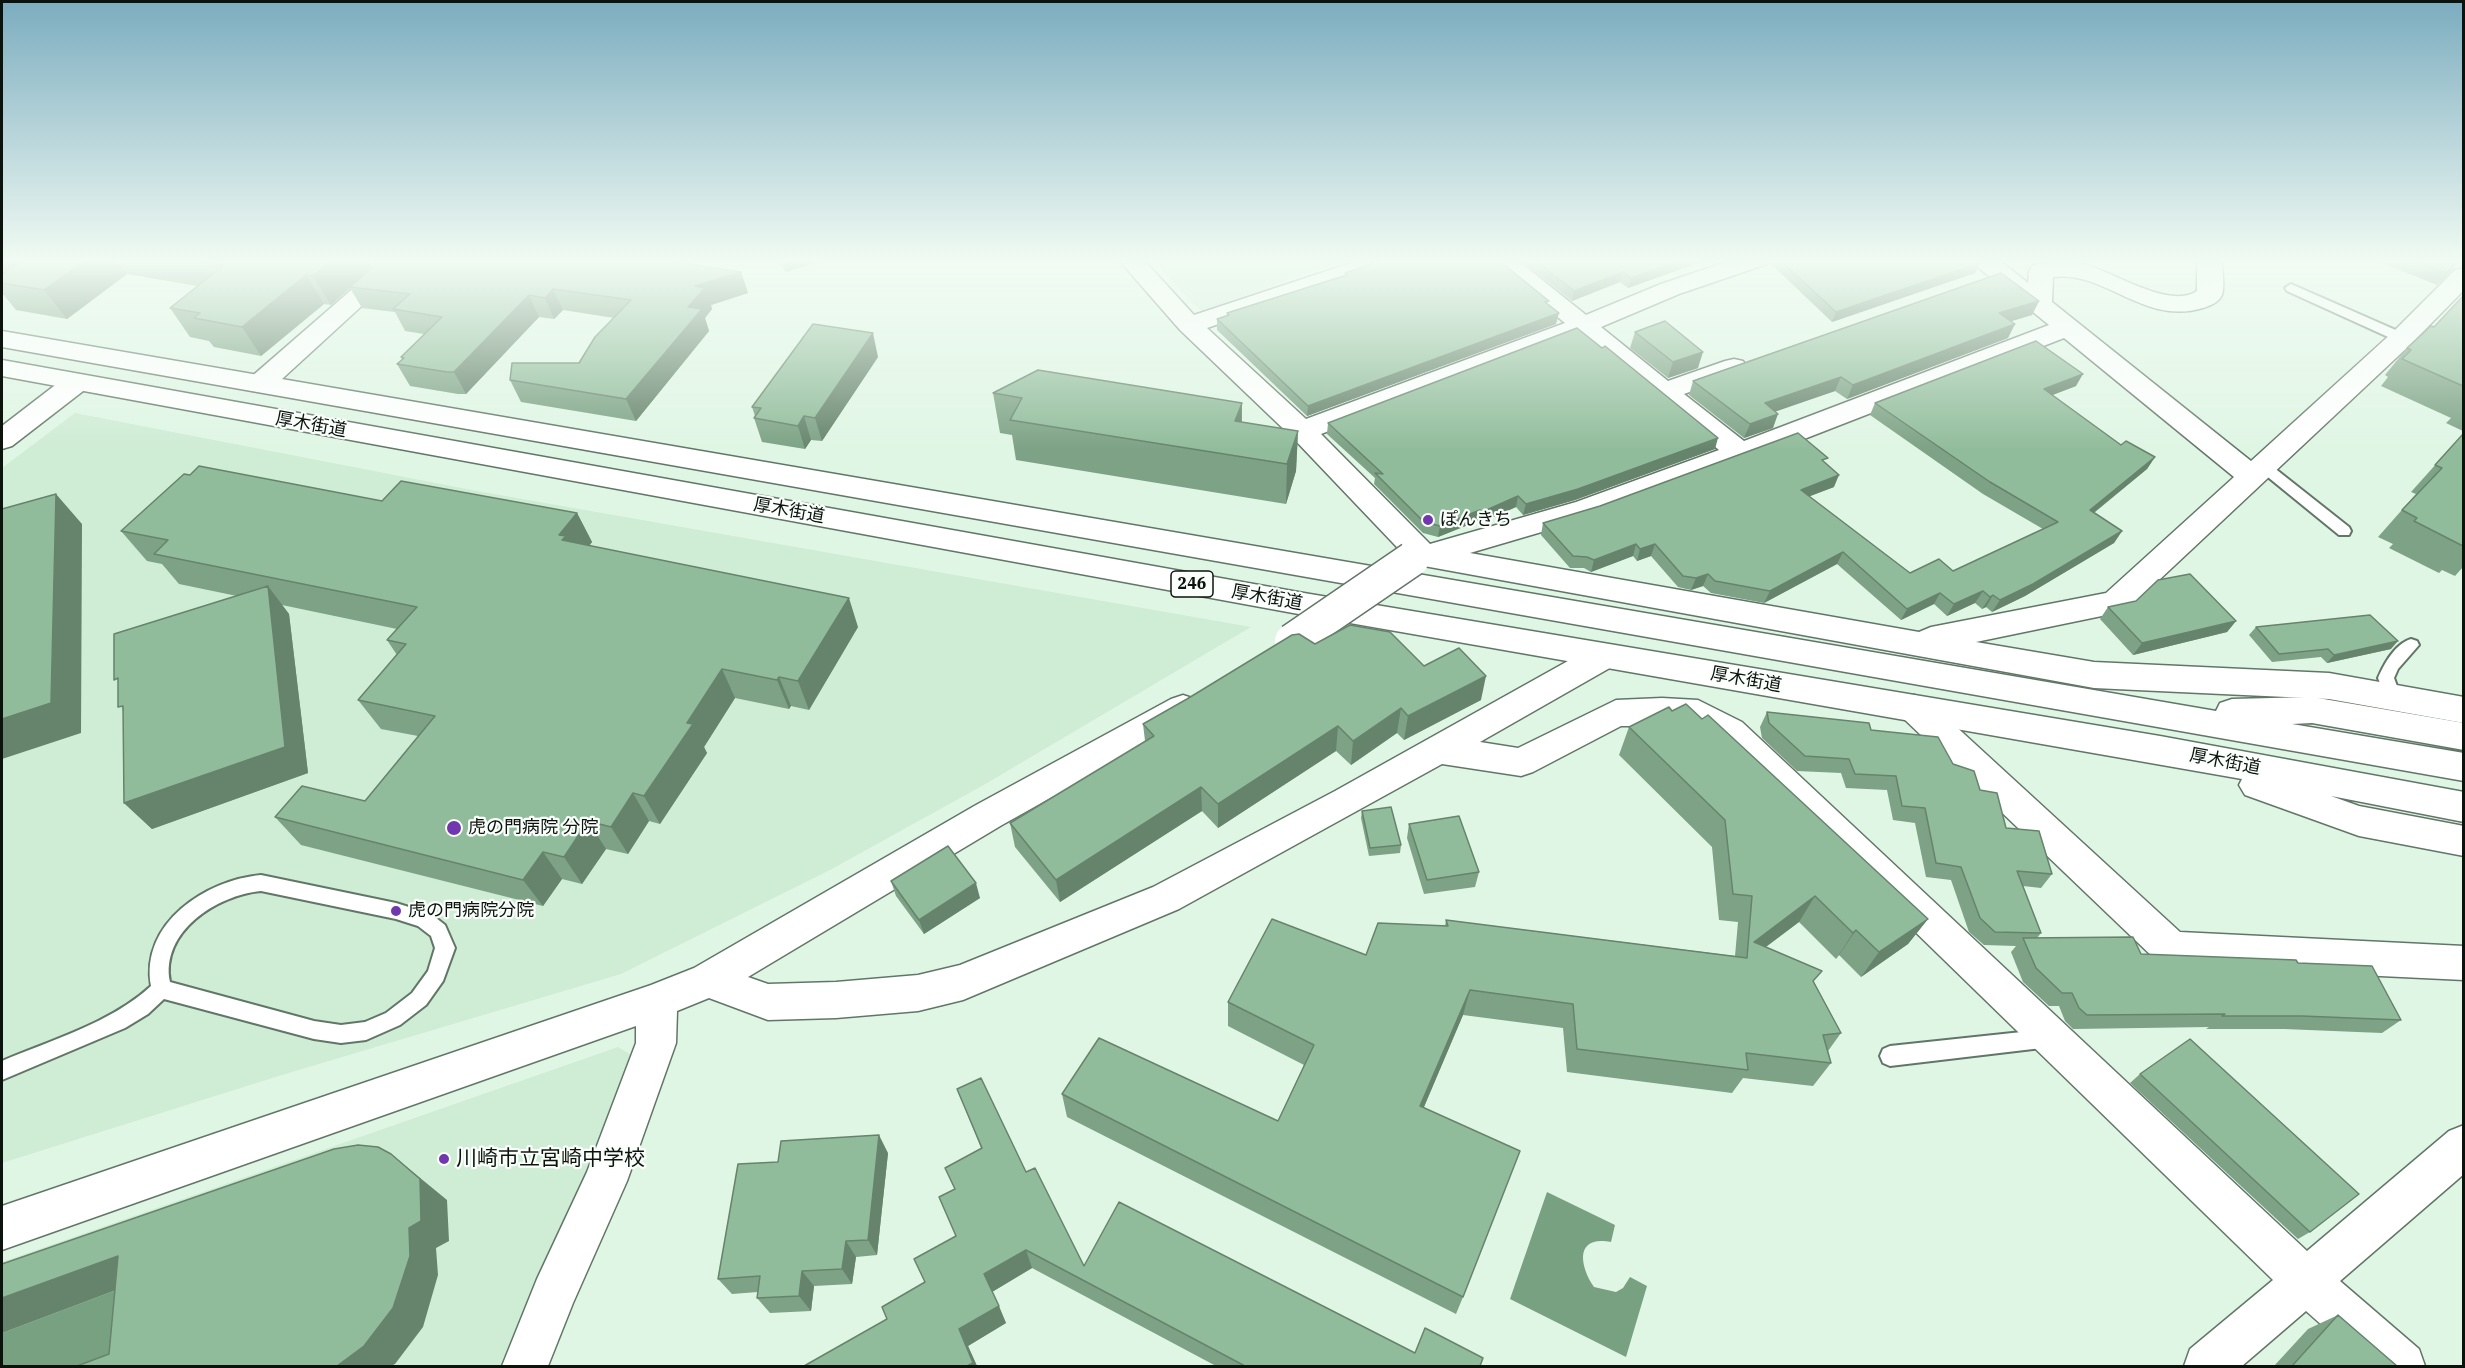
<!DOCTYPE html>
<meta charset="utf-8">
<style>
body{margin:0}
#map{position:relative;width:2465px;height:1368px;overflow:hidden;background:#e0f6e5;font-family:"IBM Plex Serif",serif}
canvas{display:block}
.frame{position:absolute;inset:0;border:3px solid #0c130d;pointer-events:none}
</style>
<div id="map">
<canvas width="2465" height="1368"></canvas>
<div class="frame"></div>
</div>
<script>
const ctx = document.querySelector('canvas').getContext('2d');
ctx.lineJoin = 'round';
function fillPath(path, color) { ctx.fillStyle = color; ctx.fill(path, 'evenodd'); }
function strokePath(path, color, width, dash) { ctx.strokeStyle = color; ctx.lineWidth = width; ctx.lineCap = dash ? 'butt' : 'round'; ctx.setLineDash(dash || []); ctx.stroke(path); }
function label(font, color, halo, rows, align = 'center') {
  ctx.font = font + ' "IBM Plex Serif","Noto Sans JP",serif'; ctx.lineWidth = 4.5; ctx.setLineDash([]); ctx.textBaseline = 'middle'; ctx.strokeStyle = halo; ctx.fillStyle = color; for (const [text, x, y, turn = 0] of rows) {
    ctx.save(); ctx.translate(x, y); ctx.rotate((+turn || 0) * Math.PI / 180); ctx.textAlign = isNaN(turn) ? turn : align; if (halo) ctx.strokeText(text, 0, 0); ctx.fillText(text, 0, 0); ctx.restore();
  }
}
fillPath(new Path2D(`
 M1150,259H1349L1201,311Z
 M75,413L477,491L1251,627L982,786L830,870L621,974L282,1075L2,1163V468Z
 M618,1047L633,1056L509,1366H2V1262Z`), '#cfecd5');
fillPath(new Path2D(`
 M1547,1192L1615,1225L1611,1242C1575,1235 1579,1265 1594,1287L1616,1292L1623,1288L1630,1277L1647,1286L1626,1357L1510,1299Z
 M156,1275L150,1366H2V1333Z`), '#77a181');
const service = new Path2D(`
 M2291,284L2407,335L2408,338L2402,342L2397,341L2287,291L2285,288Z
 M2263,461L2268,463L2349,527L2351,531L2349,535H2339L2258,469L2256,466L2258,463Z
 M2411,639L2417,641L2419,645L2398,669L2394,678L2401,697L2399,702L2393,703L2387,702L2378,678C2384,664 2395,644 2411,639Z
 M261,875L396,903L431,914L445,925L455,948L443,981L426,1005L400,1025L366,1040L341,1043L314,1039L164,999L148,1014L125,1028L2,1080V1061C51,1040 111,1023 151,986C140,923 206,880 261,875ZM261,891L396,919L418,926L431,936L435,948L428,971L412,993L386,1013L365,1022L341,1025L314,1021L170,982C160,932 217,895 261,891Z
 M2050,1029L2057,1031L2060,1038L2057,1045L2050,1047L1890,1066L1883,1063L1880,1056L1883,1049L1890,1046Z`);
const minor = new Path2D(`
 M387,259H413L270,390L260,392L250,390L247,384L250,378Z
 M1118,259H1143L1194,315L1363,259H1398L1395,264L1207,328L1306,419L1565,323L1493,264L1490,259H1516L1586,315L1661,284L1735,259H1770L1767,264L1679,294L1601,327L1668,381L1725,361L1734,359L1743,361L1747,367L1743,373L1684,394L1744,441L2049,325L1974,264L1971,259H1998L2028,283L2029,271L2032,266C2050,261 2066,260 2083,264C2113,271 2169,310 2197,291V259H2221C2222,268 2225,286 2222,295C2219,302 2210,306 2203,308C2144,326 2105,270 2053,277L2052,302L2251,461L2393,332L2455,270L2464,268V290L2411,344L2126,611L1976,642L2094,662L2329,673L2464,697V723L2329,699L2094,688L1413,564L1293,438L1180,330ZM1579,335L1719,450L1576,502L1430,544L1321,434ZM2064,338L2234,477L2106,593L1931,627L1919,632L1470,553L1596,516L1750,460Z
 M77,374L87,376L90,382L87,388L12,446L2,449V426L67,376Z
 M1604,644L1615,647L1620,656L1615,665L1480,742L1518,748L1616,700L1662,698L1698,700L1742,722L2307,1251L2449,1131L2464,1125V1174L2340,1281L2419,1349L2425,1366H2368L2306,1311L2242,1366H2184L2190,1349L2273,1280L1718,740L1692,726H1621L1533,772L1521,776L1442,764L1179,909L963,1000L918,1011L836,1018L768,1020L709,998L677,1011L676,1043L627,1181L573,1303L548,1366H502L537,1279L587,1172L636,1043V1026L2,1250V1206L651,985L694,968L976,805L1171,699L1183,695L1195,699L1200,708L1195,717L1002,825L748,977L768,984L836,982L918,975L960,965L1153,887L1335,791L1593,647Z
 M1914,695L1926,699L2180,932L2464,946V980L2171,966L2157,961L1902,717L1897,708L1902,699Z`);
const trunk = new Path2D(`
 M2,331L2216,711L2220,703L2232,699L2312,697L2464,723V750L2312,723L2292,724L2464,753V781L2,347Z
 M2,360L1304,593L2160,736L2464,792V822L2331,796L2359,806L2464,826V856L2359,836L2245,795L2239,785L2242,779L1304,615L2,376Z`);
strokePath(service, '#627667', 4);
strokePath(minor, '#627667', 3);
strokePath(trunk, '#627667', 3);
fillPath(service, '#fff');
fillPath(minor, '#fff');
fillPath(trunk, '#fff');
const minorBridge = new Path2D(`
 M1292,641L1412,559`);
strokePath(minorBridge, '#627667', 37, []);
strokePath(minorBridge, '#fff', 34);
fillPath(new Path2D(`
 M2,259H368L372,267L741,272L748,293L711,305L712,309L705,318L709,331L636,421L521,402L510,380L579,363L614,318L563,310L554,319L539,317L466,394H458L410,386L397,364L402,360L401,357L424,334L405,331L395,312L362,308L350,288L331,305L324,304L261,356L214,347L209,341L190,337L170,308L197,286L127,274L67,319L16,310L2,293Z
 M776,259H826L786,272Z
 M1519,259H1709L1628,288L1620,282L1572,301Z
 M1771,259H1974L1980,263L1975,273L1832,322L1770,263Z
 M2020,259H2087L2085,262Z
 M2382,259H2463V262L2462,264L2457,262L2450,272L2437,285L2380,262Z
 M1345,273L1548,305L1556,324L1307,416L1217,330V319L1227,316V313L1345,275Z
 M2463,296V431L2446,423L2451,418L2381,386L2388,377L2385,375L2407,348L2434,327Z
 M2039,301L2032,315L2011,321L2008,338L1847,399L1835,391L1775,411L1773,428L1744,438L1689,395L1693,381Z
 M1635,332L1698,368L1668,378L1630,348Z
 M878,357L822,441L811,440L805,449L762,442L754,418L755,416L752,407Z
 M2076,386L2052,395L2121,445L2155,457L2147,469L2094,513L2122,531L2114,543L2025,596L1992,612L1986,607L1982,609L1975,603L1947,616L1934,604L1901,620L1837,564L1764,603L1711,593L1703,586L1691,590L1678,587L1651,556L1637,561L1633,556L1591,572L1584,568H1570L1541,535L1543,523L1826,464L1834,487L1809,496L1910,573L1953,571L2043,529L1983,494L1870,415L1875,403Z
 M993,393L1242,403V422L1298,431L1296,471L1286,504L1016,460L1012,435L1000,433Z
 M1328,423L1715,449L1575,500L1523,515L1516,507L1480,523L1478,521L1438,537L1423,533L1374,484L1375,478L1327,434Z
 M2463,434V567L2455,576L2442,570L2439,573L2389,548L2393,544L2378,537L2416,494L2411,492Z
 M382,501L577,513L592,542L589,546L858,627L809,710L791,706L789,709L735,698L704,747L707,753L660,824L649,821L628,854L606,849L582,884L562,879L543,906L301,845L275,817L365,801L418,736L381,729L358,700L397,655L387,640L397,629L282,605L289,614L308,773L152,829L124,803L123,712L118,684L237,596L179,584L162,564L147,561L121,531Z
 M2108,607L2236,621L2227,632L2133,655L2100,619Z
 M2256,627L2391,649L2327,663L2321,657L2272,662L2249,635Z
 M1315,644L1481,700L1404,740L1397,733L1351,765L1336,751L1218,828L1202,811L1060,902L1015,847L1010,823L1145,741L1143,724Z
 M1672,711L1702,719L1928,919L1908,944L1861,977L1839,955L1836,959L1799,922L1766,947L1814,982L1841,1033L1828,1051L1831,1063L1813,1086L1743,1078L1732,1093L1567,1072L1563,1028L1463,1015L1424,1107L1463,1297L1456,1314L1067,1117L1062,1094L1278,1121L1304,1065L1228,1026V1002L1366,955L1445,926L1446,920L1735,956L1738,922L1719,920L1712,847L1619,755L1629,727Z
 M1767,712L1871,730L1953,764L1980,790L2006,828L2052,874L2041,888L2023,886L2041,933L2037,938L2141,954L2298,963L2401,1020L2382,1033L2284,1029H2206L2209,1027L2073,1029L2065,1021L2059,1006H2049L2023,982L2011,952L2016,946L1984,945L1969,932L1951,880L1926,877L1915,823L1893,820L1887,790L1846,788L1841,773L1797,771L1762,738L1760,727Z
 M1362,811L1401,845L1400,853L1369,856L1361,818Z
 M1409,824L1479,872L1475,887L1424,894L1407,838Z
 M891,881L980,898L924,934L896,896Z
 M2140,1074L2310,1232L2298,1239L2130,1083Z
 M957,1089L1026,1172L1084,1266L1415,1353L1480,1366H1216L1032,1268L992,1292L1006,1323L968,1346L977,1366H804L887,1319L925,1282L956,1236L955,1189L981,1148Z
 M888,1153L877,1255L856,1257L852,1284L814,1286L811,1311L770,1313L757,1298L758,1292L732,1294L718,1279Z
 M2338,1315L2397,1366H2274L2308,1329Z`), '#7da285');
fillPath(new Path2D(`
 M2,259H71L2,276Z
 M87,259H116L127,274L67,319L44,290Z
 M334,259H368L373,268L331,305L313,276Z
 M800,259H826L786,272L783,264Z
 M1684,259H1709L1628,288L1631,278Z
 M2459,261L2450,272L2437,285L2446,273Z
 M1980,263L1975,273L1832,322L1836,312Z
 M741,272L748,293L711,305L712,309L705,318L709,331L636,421L626,399L688,307L695,286Z
 M1623,272L1620,282L1572,301L1574,291Z
 M306,275L324,304L261,356L242,327Z
 M553,289L563,310L554,319L545,298Z
 M529,295L539,317L466,394L454,372Z
 M2039,301L2032,315L1992,327L1999,313Z
 M1559,313L1556,324L1307,416L1308,406Z
 M2015,324L2008,338L1847,399L1853,385Z
 M873,333L878,357L822,441L815,418Z
 M1703,352L1698,368L1668,378L1673,362Z
 M2083,374L2076,386L2037,401L2044,389Z
 M1841,377L1835,391L1760,417L1765,403Z
 M1242,403L1241,443L1235,421Z
 M1778,414L1773,428L1744,438L1750,424Z
 M804,416L811,440L805,449L798,426Z
 M1298,431L1296,471L1286,504L1287,464Z
 M1718,438L1715,449L1575,500L1523,515L1526,504Z
 M2155,457L2147,469L2082,522L2090,510Z
 M1839,475L1834,487L1795,502L1801,490Z
 M56,494L82,524L81,733L2,759V719Z
 M1518,496L1516,507L1480,523L1482,512Z
 M1480,510L1478,521L1438,537L1440,526Z
 M577,513L592,542L578,560L559,535Z
 M2122,531L2114,543L2025,596L1992,612L2000,600Z
 M1636,544L1633,556L1591,572L1594,560Z
 M1655,544L1651,556L1637,561L1640,549Z
 M1843,552L1837,564L1764,603L1770,591Z
 M1708,574L1703,586L1691,590L1696,578Z
 M268,586L289,614L308,773L152,829L124,803Z
 M1983,591L1975,603L1947,616L1954,604Z
 M1940,593L1934,604L1901,620L1907,609Z
 M1993,595L1986,607L1982,609L1990,597Z
 M849,598L858,627L809,710L798,681Z
 M2236,621L2227,632L2133,655L2142,643Z
 M2398,641L2391,649L2327,663L2334,655Z
 M722,669L735,698L704,747L707,753L660,824L644,796L687,723Z
 M1486,676L1481,700L1404,740L1408,716Z
 M779,677L791,706L789,709L777,680Z
 M1401,708L1397,733L1351,765L1353,741Z
 M1338,726L1336,751L1218,828V804Z
 M1201,787L1202,811L1060,902L1056,880Z
 M633,793L649,821L628,854L611,827Z
 M588,821L606,849L582,884L564,857Z
 M543,852L562,879L543,906L523,880Z
 M976,883L980,898L924,934L919,920Z
 M1815,896L1799,922L1744,963L1754,942Z
 M1928,919L1908,944L1861,977L1879,952Z
 M1856,930L1839,955L1836,959L1853,933Z
 M1470,990L1463,1015L1415,1128L1420,1106Z
 M879,1135L888,1153L877,1255L868,1240Z
 M391,1154L447,1200L449,1241L436,1248L438,1275L423,1327L395,1364L391,1366H337Z
 M846,1241L856,1257L852,1284L842,1269Z
 M1026,1250L1032,1268L992,1292L984,1274Z
 M118,1256L156,1275L2,1333V1298Z
 M802,1271L814,1286L811,1311L799,1296Z
 M999,1306L1006,1323L968,1346L977,1366H967L959,1329Z`), '#66846c');
const building = new Path2D(`
 M25,259H87L44,290L2,283V275Z
 M186,259H334L313,276L306,275L242,327L194,318L200,313L170,308L224,265Z
 M382,259H656L741,272L695,286L705,288L688,307L702,309L626,399L510,380L512,363H579L595,337L631,300L553,289L545,298L529,295L454,372H447L397,364L404,358L401,357L442,317L393,309L410,294L350,287Z
 M779,259H800L783,264Z
 M1386,259H1497L1549,301L1545,302L1559,313L1308,406L1217,319L1229,315L1227,313L1347,275L1345,273Z
 M1534,259H1684L1631,278L1623,272L1574,291Z
 M1779,259H1974L1980,263L1836,312Z
 M2409,259H2454L2459,261L2446,273Z
 M2001,273L2039,301L1999,313L2015,324L1853,385L1841,377L1765,403L1778,414L1750,424L1693,381Z
 M2463,296V386L2402,359L2411,350L2407,348L2431,326L2434,327Z
 M1665,321L1703,352L1673,362L1635,332Z
 M813,324L873,333L815,418L804,416L798,426L754,418L761,408L752,407Z
 M1577,328L1602,348L1605,346L1718,438L1578,489L1526,504L1518,496L1482,512L1480,510L1440,526L1424,522L1375,473L1383,474L1328,423Z
 M2036,341L2083,374L2044,389L2121,445L2126,441L2155,457L2090,510L2122,531L2033,584L2000,600L1993,595L1990,597L1983,591L1954,604L1940,593L1907,609L1843,552L1770,591L1715,581L1708,574L1696,578L1683,576L1655,544L1640,549L1636,544L1594,560L1587,557L1573,556L1543,523L1600,506L1798,433L1828,458L1822,460L1839,475L1801,490L1910,573L1939,559L1953,571L2058,522L1990,482L1875,403Z
 M1038,370L1242,403L1235,421L1298,431L1287,464L1010,420L1022,398L993,393Z
 M2463,434V546L2414,521L2417,518L2402,510L2442,468L2435,465Z
 M199,466L382,501L401,481L577,513L559,535L566,536L562,540L849,598L798,681L779,677L777,680L722,669L687,723L693,724L644,796L633,793L611,827L588,821L564,857L543,852L523,880L275,817L302,786L365,801L435,716L358,700L406,644L387,640L417,607L154,554L168,540L121,531L184,474L190,475Z
 M56,494L51,703L2,719V509Z
 M2190,574L2236,621L2142,643L2108,607L2136,601L2158,580Z
 M268,586L285,747L124,803L123,706L118,707V678L114,680V634Z
 M2370,615L2398,641L2334,655L2328,649L2279,654L2256,627Z
 M1350,625L1390,632L1424,666L1459,648L1486,676L1408,716L1401,708L1353,741L1338,726L1218,804L1201,787L1056,880L1010,823L1154,736L1143,724L1187,699L1292,635L1299,634L1315,644Z
 M1686,704L1702,719L1708,715L1928,919L1879,952L1856,930L1853,933L1815,896L1754,942L1822,971L1813,981L1841,1033L1823,1035L1831,1063L1746,1053L1748,1070L1577,1049L1573,1004L1470,990L1420,1106L1520,1151L1463,1297L1062,1094L1099,1038L1278,1121L1314,1045L1228,1002L1272,919L1366,955L1378,923L1448,926L1446,920L1747,958L1752,896L1733,894L1725,820L1629,727L1669,707L1672,711Z
 M1767,712L1869,723L1871,730L1938,737L1953,764L1974,771L1980,790L1997,793L2006,828L2039,831L2052,874L2017,871L2041,933L1995,932L1980,918L1961,867L1936,863L1925,808L1902,806L1896,776L1855,774L1849,759L1805,756L1769,723Z
 M1391,807L1401,845L1370,848L1362,811Z
 M1459,816L1479,872L1427,880L1409,824Z
 M948,846L976,883L919,920L891,881Z
 M2133,937L2141,954L2296,960L2298,963L2372,966L2401,1020L2302,1016H2222L2225,1014L2087,1015L2079,1008L2072,993H2062L2036,968L2023,938Z
 M2190,1039L2359,1194L2310,1232L2140,1074Z
 M981,1078L1026,1172L1035,1168L1084,1266L1119,1202L1415,1353L1425,1328L1483,1358L1480,1366H1245L1026,1250L984,1274L999,1306L959,1329L973,1363L967,1366H804L887,1319L882,1307L925,1282L914,1259L956,1236L939,1197L955,1189L945,1168L982,1148L957,1089Z
 M879,1135L868,1240L846,1241L842,1269L802,1271L799,1296L757,1298L760,1276L718,1279L738,1164L778,1162L781,1141Z
 M358,1145L378,1147L391,1154L420,1179L421,1221L409,1228L410,1256L393,1308L364,1346L337,1366H77L109,1354L118,1256L2,1298V1264L334,1149Z
 M2338,1315L2397,1366H2292Z`);
fillPath(building, '#91bc9b');
strokePath(building, '#66846c', 1.5);
const sky = ctx.createLinearGradient(0, 0, 0, 450);
sky.addColorStop(0, '#7bacbf');
sky.addColorStop(0.58, '#f1fbf3');
sky.addColorStop(1, '#f1fbf300');
ctx.fillStyle = sky;
ctx.fillRect(0, 0, 2465, 450);
for (const [x, y, r, color] of [
 [1428,520,6,"#7037ae"],
 [454,828,8,"#7037ae"],
 [396,911,6,"#7037ae"],
 [444,1159,6,"#7037ae"]
]) { const dot = new Path2D(); dot.arc(x, y, r, 0, 2 * Math.PI); ctx.fillStyle = color; ctx.fill(dot); strokePath(dot, '#fafefb', 2); }
for (const [x, y, w] of [
 [1192,584,42]
]) { const box = new Path2D(); box.roundRect(x - w / 2, y - 13, w, 26, 4.5); ctx.fillStyle = '#fafefb'; ctx.fill(box); strokePath(box, '#0c130d', 1.5); }
label('bold 16px', '#0c130d', null, [
 ["246",1192,584]
]);
label('18px', '#0c130d', '#fafefb', [
 ["厚木街道",311,425,10],
 ["厚木街道",789,511,10],
 ["厚木街道",1267,598,10],
 ["厚木街道",1746,680,10],
 ["厚木街道",2225,762,11]
]);
label('18px', '#0c130d', '#fafefb', [
 ["ぽんきち",1440,520],
 ["虎の門病院 分院",468,828],
 ["虎の門病院分院",408,911]
], 'left');
label('21px', '#0c130d', '#fafefb', [
 ["川崎市立宮崎中学校",456,1159]
], 'left');
</script>
